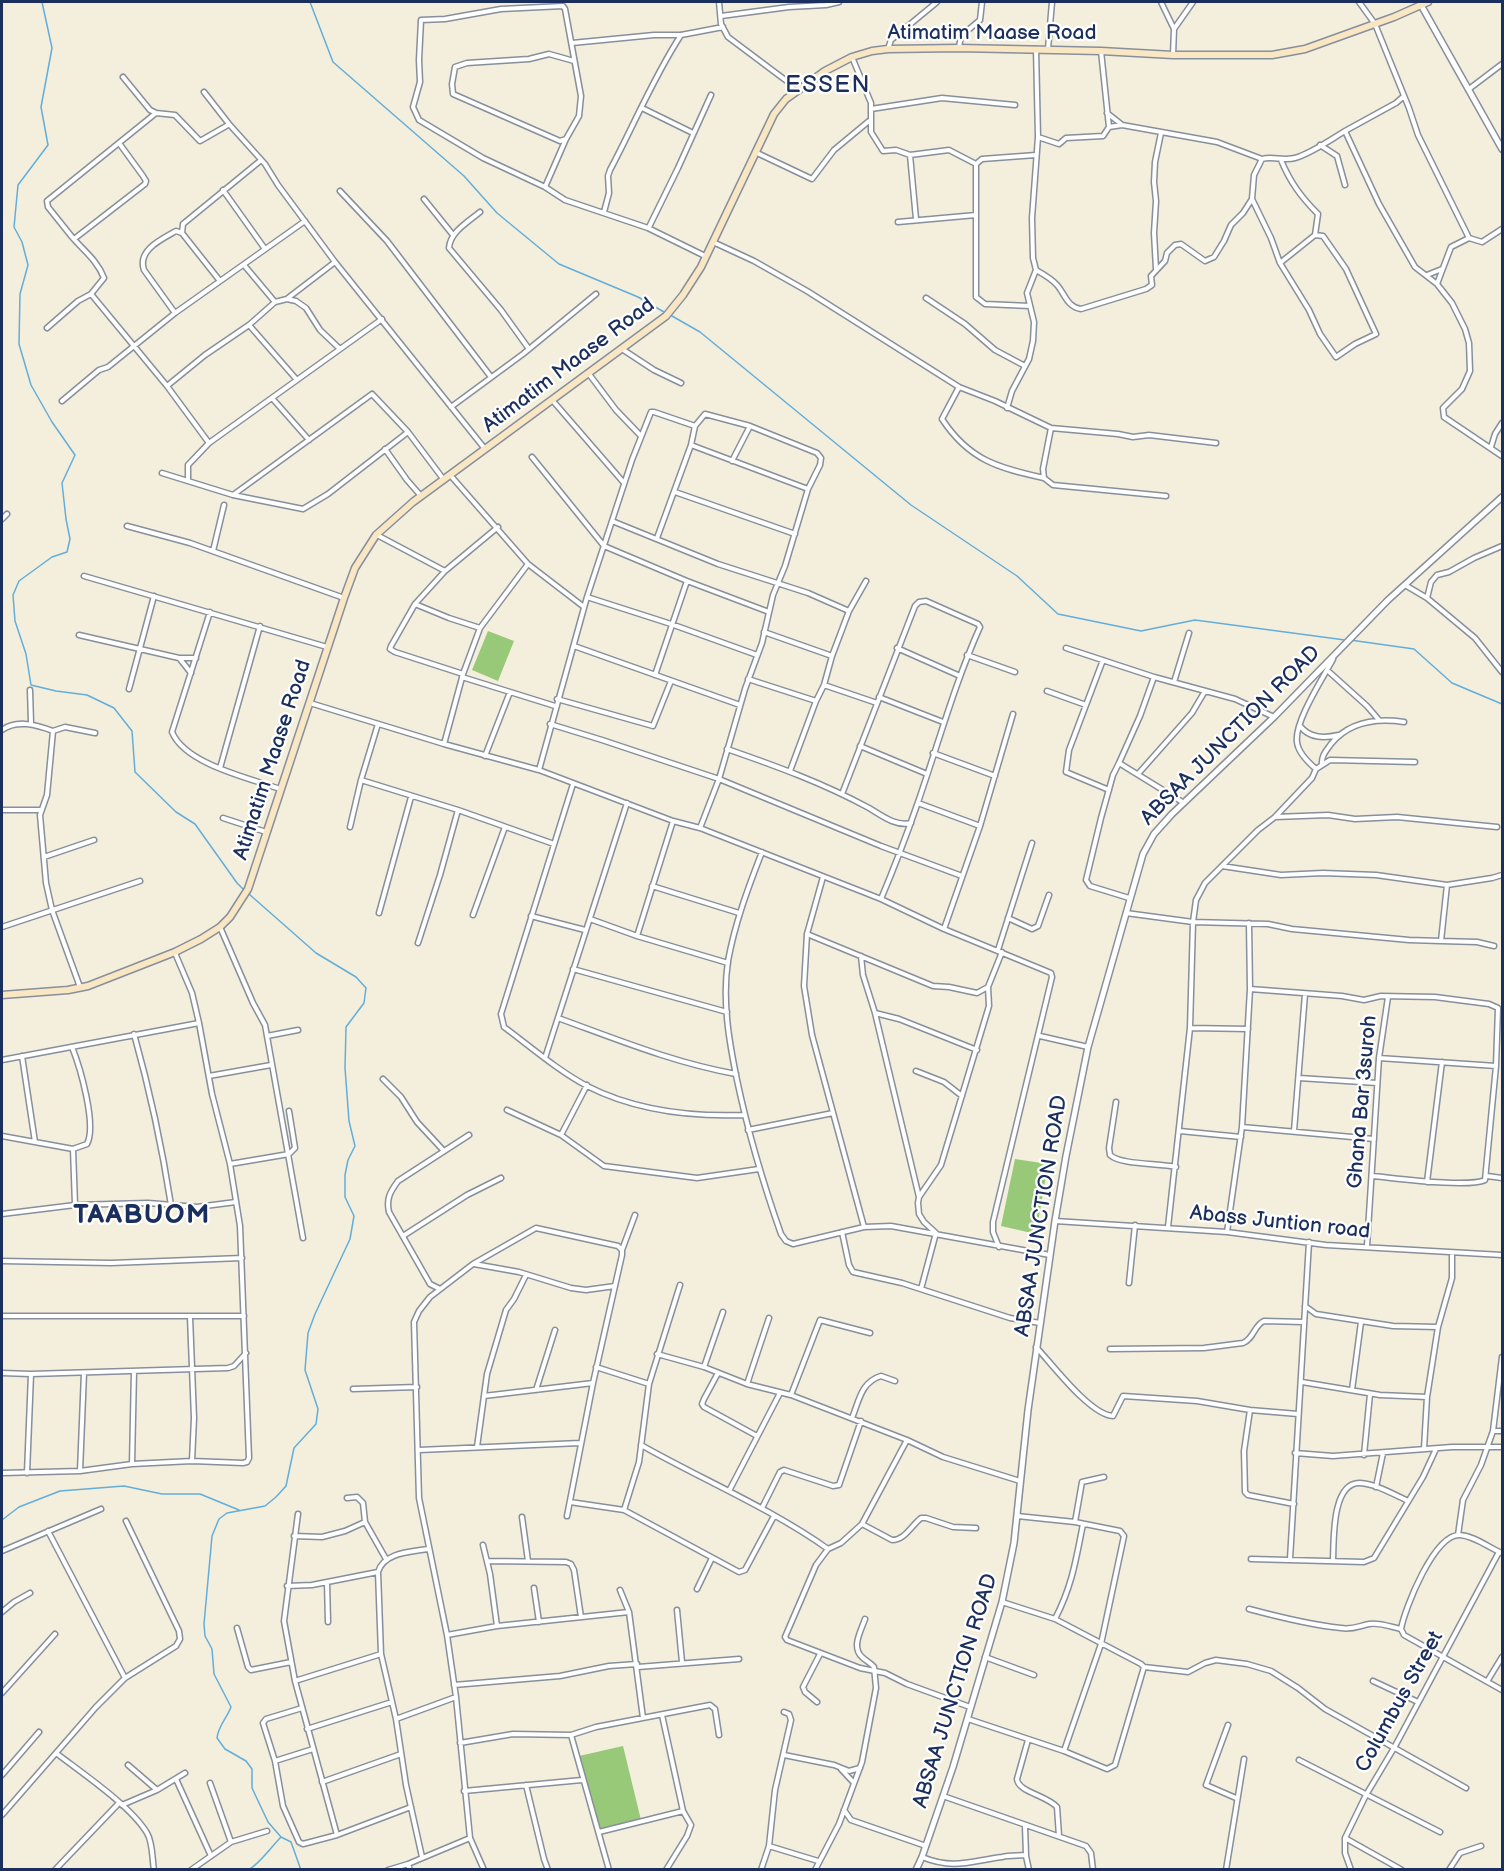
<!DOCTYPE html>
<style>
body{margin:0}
#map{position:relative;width:1504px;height:1871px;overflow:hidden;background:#f3efdc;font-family:"Balsamiq Sans",sans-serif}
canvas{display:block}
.frame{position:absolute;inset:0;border:3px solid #1b2f5e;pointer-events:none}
</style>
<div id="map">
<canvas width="1504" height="1871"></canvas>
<div class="frame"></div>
</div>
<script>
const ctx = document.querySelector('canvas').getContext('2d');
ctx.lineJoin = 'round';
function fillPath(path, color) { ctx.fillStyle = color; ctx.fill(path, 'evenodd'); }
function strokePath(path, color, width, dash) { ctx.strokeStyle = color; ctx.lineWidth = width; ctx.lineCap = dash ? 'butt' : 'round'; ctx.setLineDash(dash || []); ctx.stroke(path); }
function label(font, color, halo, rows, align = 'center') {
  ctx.font = font + ' "Balsamiq Sans",sans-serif'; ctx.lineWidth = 4.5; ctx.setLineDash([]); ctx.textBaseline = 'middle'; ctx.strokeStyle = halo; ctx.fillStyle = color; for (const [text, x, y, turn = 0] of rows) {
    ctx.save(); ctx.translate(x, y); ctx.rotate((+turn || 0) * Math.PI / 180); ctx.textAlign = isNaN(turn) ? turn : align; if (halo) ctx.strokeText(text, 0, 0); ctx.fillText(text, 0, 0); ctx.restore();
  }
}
fillPath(new Path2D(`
 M488,631L514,641L498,681L472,670Z
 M1015,1159L1048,1164L1036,1234L1001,1226Z
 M623,1746L641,1820L597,1830L579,1756Z`), '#98c979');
strokePath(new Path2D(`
 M42,2L52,48L41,107L48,145L18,185L14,227L22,242L28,265L20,294L19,344L31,385L52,422L75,455L62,483L66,519L70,539L67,552L52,557L19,581L13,595L15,621L26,654L31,685L56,691L87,695L114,708L132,731L135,772L176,812L195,824L237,883L245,891
 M310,2L333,62L464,176L497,213L559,264L638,297L664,312
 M672,316L700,332L911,505L1017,576L1058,614L1141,631L1195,620L1345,640
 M1350,640L1414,649L1452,683L1502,704
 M249,894L316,953L356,977L366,988L364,1003L346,1027L345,1068L349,1121L355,1146L348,1160L345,1175V1197L354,1216L350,1239L315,1314L308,1333L305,1370L318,1409L316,1424L294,1448L286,1486L276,1497L265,1506L227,1513L219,1519L212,1536L204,1624L205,1636L212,1649L214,1674L231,1707C227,1718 218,1726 217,1738L225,1749L246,1761L252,1769V1788L268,1822L281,1837L291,1842L301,1870
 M2,1520L19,1507L60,1491L124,1486L162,1494H200L239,1510
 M248,1870C259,1865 272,1846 281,1837`), '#63addb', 1.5);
const minor = new Path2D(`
 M719,2L721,24L728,37L788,82L795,92
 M1161,2L1174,29L1173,55
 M1359,2L1375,24L1409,108L1418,135L1469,238L1482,242L1502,229
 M721,16L789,7L826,5L839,2
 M1174,29L1193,2
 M572,43L654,35H681L723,27
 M959,47L961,36L980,20L982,2
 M888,49L891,40L937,2
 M1048,49L1052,2
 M852,57L871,103V132L883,151L896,150L910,155L949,150L976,164
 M574,61L549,54L529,59L467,63L455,67L452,84L453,94L560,141L566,139L579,116L581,96L565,9L563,6L501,9L445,19L421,20L419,60L420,82L413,107L419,120L483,158L545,187L565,200L648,228L705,256
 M123,77L150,110L156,113L175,115L200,141L228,125
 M1469,89L1502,64
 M204,92L229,124L265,164L278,185L335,262L485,449
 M1404,96L1396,103L1345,131L1379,204L1415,267L1437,284L1452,303L1465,329L1469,343L1470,371L1462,389L1443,408L1444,417L1502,456
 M642,108L693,133
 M871,109L942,98L1015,105
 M1107,113L1121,124
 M1109,127L1122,125L1217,142L1262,159C1272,156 1284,161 1295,158C1312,153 1330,140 1345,131
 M1038,137L1059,144L1066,138L1103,136L1109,127L1101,51
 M1320,145L1337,156L1345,185
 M755,152L812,179L834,150L869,121
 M910,155L916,219
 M1262,159L1254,175L1252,199L1271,238L1280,263L1309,310L1320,334L1336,357L1355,344L1376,334L1346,269L1323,236L1315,235
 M976,164V297L985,304L1030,306
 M976,164L982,159L1036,155
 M545,187L566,139
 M223,190L265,249
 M340,191L387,241L491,377
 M424,199L453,235
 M480,212C468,222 450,232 449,248L501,310L529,349
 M604,212L609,193L608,176L610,170C634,125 653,78 681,35
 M898,222L976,215
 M649,227L678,168L711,95
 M74,239L145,184L146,181L143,176L119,143
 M713,242L754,261L807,291L959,387L995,401L1051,428L1118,434L1133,437L1149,435L1216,443
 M1280,263L1315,235L1318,214C1301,197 1290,182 1281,160
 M244,265L275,302
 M1156,269L1154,233L1156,201L1154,182L1155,162L1161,133
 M1036,270C1043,274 1051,278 1057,285C1065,294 1067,307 1081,309L1146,289L1152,285L1151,276L1165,261L1167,253L1175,245L1181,244L1205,261L1214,257L1224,241L1231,225L1243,213L1252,199
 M1427,275L1442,269
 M220,281L182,233L183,224L260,161
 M1437,284L1451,247L1469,238
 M91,294L167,386
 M288,298L335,262
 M926,298L965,324L995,350L1025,366
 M175,313L144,270C137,250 162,239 176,231L182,233
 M249,325L297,380
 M47,328L78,301L91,294L104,278C97,260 84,251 72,237C64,227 56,217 48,207L47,201L156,113
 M622,349L654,370L681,383
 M589,374L616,410L641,436
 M959,387L942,419C969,460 998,468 1044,478
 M272,398L309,440
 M62,401L99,370L108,367L175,313L305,221
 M553,401L624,483
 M451,407L523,354L596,294
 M1007,408L1012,391L1029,359L1033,341L1034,322L1027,293L1036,270L1033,258L1032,218L1038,137L1036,49
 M1051,428L1043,469L1044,478L1053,485L1166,496
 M209,443L167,386L205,355L249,325L275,302L287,299L296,301L306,308L320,330L340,349
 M691,445L808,489L820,465L821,458L817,453L750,426
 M1491,447L1495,434L1502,423
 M385,449L407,480L421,496
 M532,457L604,546L687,581L769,612
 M162,473L233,495L303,509L328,494L408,432
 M451,476L528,564L584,607
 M188,481V465L209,443L382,319
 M675,492L795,534
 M233,495L372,394L408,432L444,480
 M2,519L7,514
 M612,521L718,564L808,593L849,611
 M127,526L190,543L344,598
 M377,535L445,571
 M657,538L691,445L695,426L705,414L750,426L732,461
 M213,551L224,505
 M84,576L327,647
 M1405,585L1427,598L1475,638L1502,672
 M587,597L671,624L757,655
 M1427,598L1431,582L1437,575L1449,572L1474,558L1502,546
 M415,604L449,618L480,628
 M210,612L172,732C185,764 249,778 280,789
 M764,632L832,656
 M79,635L179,658H196
 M574,646L740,705
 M897,648L960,676
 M1066,648L1154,677L1235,699L1274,717
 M967,655L1015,672
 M180,659L191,673
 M1103,660L1069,750L1066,772L1109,790
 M1327,670L1367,706L1379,720
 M463,674L395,652L390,649L391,646L415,604L445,571L498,527
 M655,675L687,581
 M462,677L555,706
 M748,679L816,701
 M1174,682L1189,633
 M824,685L877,703
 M129,689L154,596
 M30,690L31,723
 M1047,691L1086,705
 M879,697L943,722
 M557,699L653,726L671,681
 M310,703L444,744L539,770L673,821L700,828L881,899L944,929L1051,973L1052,977L993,1222V1232L999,1247
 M550,724L602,740L719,779L881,846L962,876
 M1300,726C1310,739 1325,738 1339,735
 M2,730C17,719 37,725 53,731
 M444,744L463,674L480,628L528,564
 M860,746L927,774
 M727,749C776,766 823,783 869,808C881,815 896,827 911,823
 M933,753L995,776
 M485,756L510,692
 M1119,763L1140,716L1154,677
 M1322,765C1321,756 1326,751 1331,744C1349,722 1377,718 1404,722
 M220,768L260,626
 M1316,769C1309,763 1298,753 1297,742C1294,722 1323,678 1333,659
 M539,770L587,597L632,460L651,412H654L695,426
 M790,771L816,701L824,685L832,656L849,611L866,581
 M1138,774L1192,713L1205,691
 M361,780L458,810L554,844
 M573,784L501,1014L504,1027C531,1047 557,1070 587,1086C636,1111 690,1117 744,1115
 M842,794L915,606L919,602L926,601L978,624L980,627C954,685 938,745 917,805C906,837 894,868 881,899
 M918,803L980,826
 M2,810H41
 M1275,817L1328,815L1355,819L1397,817L1497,827
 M223,818L266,832
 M350,827L361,780L378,724
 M700,828L719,779L745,689L762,643L773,595L785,566L808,489
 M762,852C748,888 735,923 728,961C722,1001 729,1041 737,1080C748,1132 763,1183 781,1234L786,1241L793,1244L864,1227L891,1226L1050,1255
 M44,857L94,840
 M823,877L807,934L804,986L812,1035L864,1227
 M1447,885L1492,878L1502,875
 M652,886L739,913
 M1129,898L1090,886L1086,880L1101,818L1113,775L1119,763L1184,803
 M379,913L411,797
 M1126,913L1193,922L1268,924L1292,929L1409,940L1441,941L1447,885L1376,875L1323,873L1281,875L1222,866
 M473,915L505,827
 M531,916L585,930
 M1008,918L1032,929L1038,926L1049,895
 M590,919L637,936L728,963
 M2,927L140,881
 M220,927L253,1003L265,1025L303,1238
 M944,929L980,826L1013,714
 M807,934L933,986L949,987L977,993L988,987
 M637,936L673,821
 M1441,941L1477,942L1494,946
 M418,943L440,875L458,810
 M998,950L1032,843
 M861,956L863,975L875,1013L919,1197
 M573,969L727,1012
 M80,987L52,910L46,883L40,815L47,795L53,731L65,727L95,733
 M1250,989L1342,996L1364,1000L1381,996L1435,997L1489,1004L1498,1008L1496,1066L1485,1180C1468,1188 1395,1178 1372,1176
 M875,1013L899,1019L977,1050
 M558,1018C616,1039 674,1063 736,1074
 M1190,1028L1248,1029
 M134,1034C150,1091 162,1147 171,1205
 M267,1036L298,1030
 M1040,1036L1088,1047
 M22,1056L35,1142
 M545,1058L627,803
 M1379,1058L1496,1066
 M2,1060L199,1023
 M916,1071L944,1082L962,1096
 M209,1076L271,1065
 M1299,1078L1377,1083
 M383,1079L401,1097L417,1122L443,1150
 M1116,1102L1109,1148L1110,1155C1121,1165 1158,1163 1176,1167
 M507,1110L561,1135L604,1166L697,1178L759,1169
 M1242,1127L1374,1139
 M748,1130L833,1113
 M1180,1131L1241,1137
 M1294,1131L1305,994
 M561,1135L587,1085
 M2,1136L73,1149L87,1144C97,1125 80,1067 72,1047
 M73,1149L75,1205
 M230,1164L289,1154L295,1148L289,1111
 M1487,1176L1502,1178
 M1427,1182L1442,1062
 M2,1214L75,1205L148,1203L197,1207L236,1202
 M1055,1221L1227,1232L1326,1245L1502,1255
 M1168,1227L1190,1028L1193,922L1196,900L1205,883L1258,830L1275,817L1293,798L1312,778L1316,769L1330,760L1415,762
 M842,1232L849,1265L853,1272L902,1283L1010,1318L1040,1323
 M1227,1232L1242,1127L1250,989L1249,923
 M403,1236L467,1195L501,1178
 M1367,1246L1379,1058L1388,997
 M622,1250L635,1215
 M2,1261L111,1263L242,1258
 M474,1264L519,1272L571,1288L586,1290L615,1286
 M1129,1283L1135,1225
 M440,1289L430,1284L389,1212C386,1199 390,1192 398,1181L469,1135
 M921,1289L936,1233L924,1222L919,1214L918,1203L919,1197L941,1165L989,1006L988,987L1002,952
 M1305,1306L1316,1314L1393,1326L1438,1327L1452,1278V1253
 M2,1316H244
 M190,1317L194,1418L192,1461
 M1036,1347C1052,1364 1090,1415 1113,1416L1123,1396L1197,1401L1250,1410L1298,1414
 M1110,1349L1204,1348L1243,1343C1254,1339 1254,1325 1264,1321L1304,1322
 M657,1354L704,1367L747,1384L791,1395L907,1440L943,1457L1020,1481
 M596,1367L649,1384
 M704,1367L723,1312
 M2,1373L31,1374L228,1368L234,1366L246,1353
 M718,1373L704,1399L702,1404L704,1407L757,1436
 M1302,1382L1380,1395L1427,1397L1424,1449
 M747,1384L769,1318
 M353,1389L417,1387
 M536,1390L555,1330
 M1352,1390L1361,1322
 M791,1395L820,1320L870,1333
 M484,1396L593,1383
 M1427,1397L1438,1327
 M1250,1410L1244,1451L1245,1492L1248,1495L1294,1504
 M852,1418C859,1401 861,1382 881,1376L895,1381
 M1493,1431L1502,1357
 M907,1440L862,1524L841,1543L828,1549L816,1565L785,1637L787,1640L860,1668L885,1673L907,1684L970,1707
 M641,1445C703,1480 770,1508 828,1549
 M477,1447L487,1374L506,1310L514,1299L526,1275
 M419,1450L580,1443
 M1295,1453L1333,1456L1452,1447H1502
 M1364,1455L1370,1394
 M132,1464L134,1371
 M80,1471L84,1373
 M2,1473L80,1471L132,1464L192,1461L243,1463L247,1462L249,1458L240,1226L230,1164L212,1094L199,1023L192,993L175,953
 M27,1473L31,1374
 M1376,1487L1383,1453
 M729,1491L780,1393
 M347,1498L357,1497L363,1503L365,1522
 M570,1502L624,1510L739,1572L745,1570L774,1516
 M762,1508L780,1472L784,1470L833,1486L839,1485L861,1421
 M624,1510L639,1462L649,1384L680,1285
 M298,1514L284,1621L295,1681L337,1835
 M1017,1516L1075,1522L1120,1531L1124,1536L1101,1644L1064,1751
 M522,1517L528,1561
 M1075,1522L1082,1482L1104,1477
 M862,1524L892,1540C905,1540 911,1526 921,1518H926L953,1527L976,1528
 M48,1531L125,1678
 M1458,1535L1463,1500L1481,1465L1493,1431H1502
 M294,1536L322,1537L345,1531L365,1522L386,1559
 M483,1545L490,1574L497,1626
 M2,1551L101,1509
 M1251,1559L1364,1562L1374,1558L1423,1477L1436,1449
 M1290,1559C1297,1453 1302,1348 1309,1242
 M1333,1560C1334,1543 1331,1482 1360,1483C1376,1484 1393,1494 1408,1501
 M487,1561L566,1562L571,1564L574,1570L581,1617
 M327,1582L328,1622
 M287,1586L312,1585L378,1572
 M534,1588L539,1622
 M697,1589L712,1558
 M620,1590L629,1612L643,1718
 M1002,1602L1055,1619L1141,1664L1144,1667L1188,1672L1205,1663L1216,1660L1247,1664L1271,1671L1298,1688L1325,1709L1466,1788
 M1249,1609C1279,1617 1310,1625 1341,1628C1352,1630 1359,1626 1369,1624C1379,1622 1391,1627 1401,1629L1404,1635L1502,1690
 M677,1610L682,1662
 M2,1612L14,1602L30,1593
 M1055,1619C1072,1586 1076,1560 1083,1524
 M237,1628L248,1667L251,1670L291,1662
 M1401,1629C1405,1608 1434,1534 1460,1535C1475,1536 1489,1548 1502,1553
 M447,1635L497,1626L629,1612
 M985,1657L1034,1675
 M638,1667L739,1659
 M1488,1680L1502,1657
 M295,1681L381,1654
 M1373,1681L1418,1702
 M454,1685L560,1676L609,1666L637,1664
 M2,1693L55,1634
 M817,1702L805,1692L803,1687L820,1654
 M302,1708L266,1719L263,1723L275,1761L283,1806L299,1842L303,1844L337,1835L411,1807
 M662,1715L683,1811L691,1825L687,1836L666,1870
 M396,1719L456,1697
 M968,1719L1064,1751L1107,1769L1115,1765L1144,1667
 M1228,1725L1206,1785L1236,1798
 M307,1729L392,1702
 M571,1735L609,1870
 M1028,1740L1017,1779C1018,1792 1046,1795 1057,1807L1059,1836
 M460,1743L513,1734L571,1735L596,1727L710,1705L715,1709L719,1735
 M56,1753C82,1773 131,1806 147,1833C153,1843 152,1858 154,1870
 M784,1755L834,1765L849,1771L860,1768
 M1299,1760L1440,1832
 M275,1761L313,1749
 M128,1765L157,1790
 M841,1769L854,1783
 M2,1775L39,1732
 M176,1779L211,1856
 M322,1782L401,1754
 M526,1785L544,1859L548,1870
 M464,1791L582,1780
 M943,1796L1086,1846L1091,1853L1093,1870
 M122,1805L157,1790L185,1773
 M844,1810L851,1820L926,1846
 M2,1815L96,1707L125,1678L176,1646L180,1639L179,1631L126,1521
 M599,1832L683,1811
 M1345,1838L1402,1870
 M231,1842L267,1831
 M769,1846L818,1861
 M1026,1856L1029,1870
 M422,1857L406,1785L396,1719L381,1654L378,1572C384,1552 411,1552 428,1549
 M922,1857C954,1870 971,1861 1002,1857C1010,1855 1018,1856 1026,1855L1025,1826
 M408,1864L410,1870
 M55,1870L119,1803
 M191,1870L231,1842L210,1783
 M388,1870L408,1864L470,1838
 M484,1870L470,1838L456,1697L447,1635L419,1498L414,1322L419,1311L430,1297L473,1264L536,1228L618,1246L622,1250V1255L593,1383L567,1516
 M761,1870L769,1846L775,1790L791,1720L789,1714L784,1712
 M815,1870L839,1824L862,1762L876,1688L874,1667C870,1662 866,1661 862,1657C851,1647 861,1631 865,1619
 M1226,1870L1244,1759
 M1351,1870L1345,1853V1838L1366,1795L1394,1748L1499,1552
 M1449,1870L1460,1853L1481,1846`);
const tertiary = new Path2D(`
 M1421,5L1502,149
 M916,1870L922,1857L953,1767L1002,1602L1014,1543L1028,1410L1055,1221L1066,1156L1088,1047L1143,854L1154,834L1172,814L1274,717L1388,600L1502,497`);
const secondary = new Path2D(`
 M2,995L68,990L88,986L175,952L201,939L220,927L230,917L248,889L344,598L355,568L376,535L413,502L666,316L683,295L701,267L774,114L786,99L825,71L852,57L872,51L888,49L959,48L1101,51L1173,55H1272L1305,49L1394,17L1428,2`);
strokePath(minor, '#878f9d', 7);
strokePath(tertiary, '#878f9d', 8);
strokePath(secondary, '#878f9d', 9);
strokePath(minor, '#fff', 4);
strokePath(tertiary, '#fff', 5);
strokePath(secondary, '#f9e7c3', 6);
label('21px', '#1b2f5e', '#fff', [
 ["Atimatim Maase Road",992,34],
 ["Atimatim Maase Road",569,366,-37],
 ["ABSAA JUNCTION ROAD",1231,736,-45],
 ["Atimatim Maase Road",273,760,-72],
 ["Ghana Bar 3suroh",1363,1102,-85],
 ["ABSAA JUNCTION ROAD",1042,1216,-81],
 ["Abass Juntion road",1280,1223,6],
 ["ABSAA JUNCTION ROAD",956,1691,-73],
 ["Columbus Street",1400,1702,-61]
]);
ctx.letterSpacing = '1.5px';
label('24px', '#1b2f5e', '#fff', [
 ["ESSEN",828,86]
]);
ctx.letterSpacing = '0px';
ctx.letterSpacing = '1.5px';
label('bold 27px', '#1b2f5e', '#fff', [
 ["TAABUOM",142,1216]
]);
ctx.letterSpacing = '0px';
</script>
